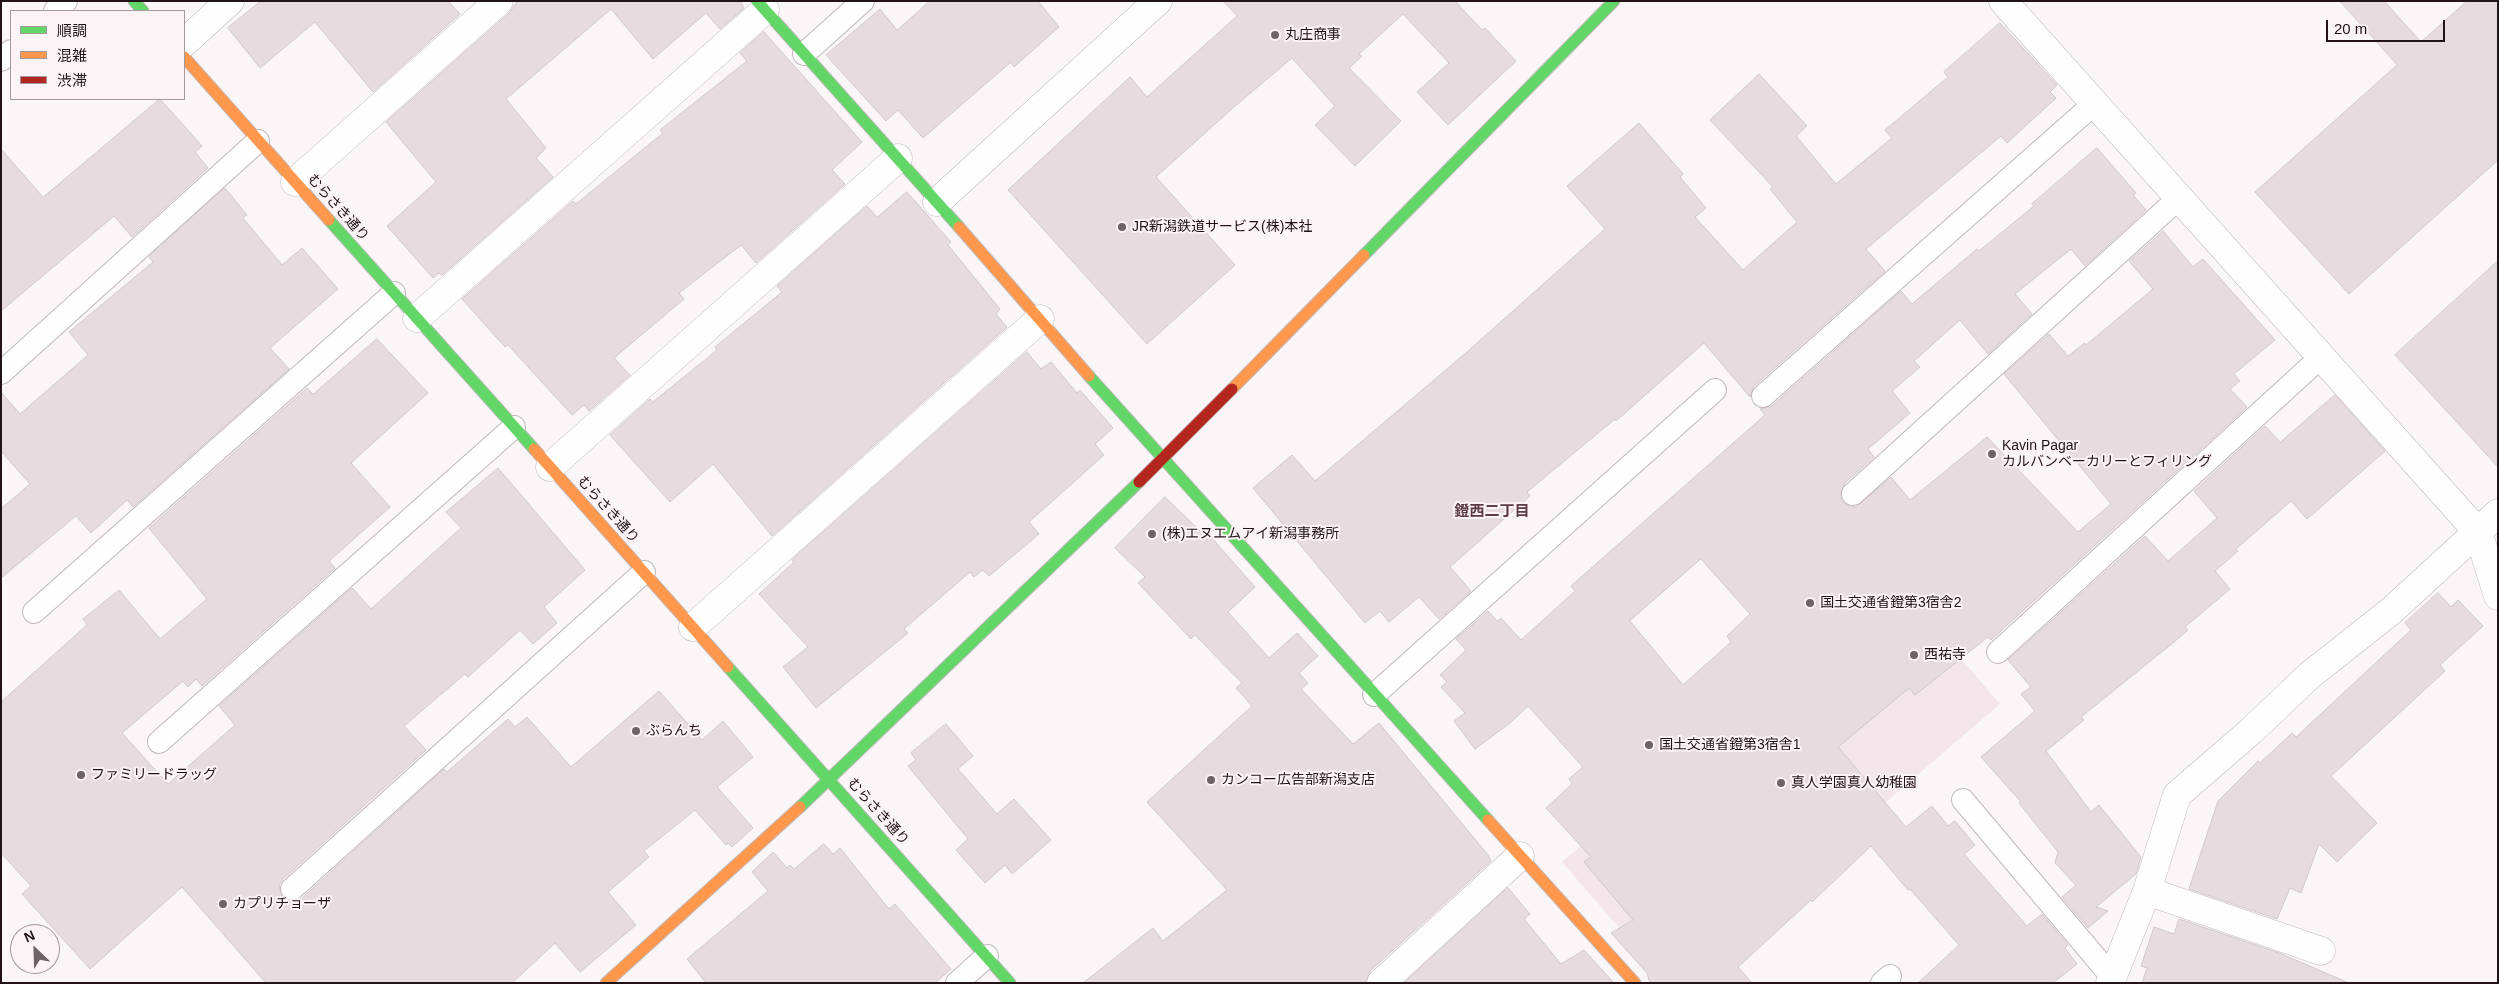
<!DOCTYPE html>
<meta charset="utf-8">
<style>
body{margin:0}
#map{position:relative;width:2499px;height:984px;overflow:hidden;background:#faf5f7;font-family:Arial,"Noto Sans JP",sans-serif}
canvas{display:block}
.frame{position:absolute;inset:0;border:2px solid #211318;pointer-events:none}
.legend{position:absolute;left:10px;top:10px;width:175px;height:90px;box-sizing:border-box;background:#fcf3f6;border:1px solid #a4999d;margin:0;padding:6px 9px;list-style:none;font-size:15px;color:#211318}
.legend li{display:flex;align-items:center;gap:10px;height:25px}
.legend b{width:25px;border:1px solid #a4999d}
.north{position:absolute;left:10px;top:924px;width:50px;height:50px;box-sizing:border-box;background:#fcf3f6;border:1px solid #a4999d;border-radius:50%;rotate:336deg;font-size:14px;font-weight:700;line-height:20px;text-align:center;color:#211318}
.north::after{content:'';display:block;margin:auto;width:18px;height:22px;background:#6d6266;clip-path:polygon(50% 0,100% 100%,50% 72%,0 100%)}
.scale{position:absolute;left:2326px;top:20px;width:119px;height:22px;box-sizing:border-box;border:2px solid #211318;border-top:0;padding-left:6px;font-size:15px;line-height:18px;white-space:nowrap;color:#211318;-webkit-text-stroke:4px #fcf3f6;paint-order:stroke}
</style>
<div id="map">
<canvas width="2499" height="984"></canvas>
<div class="frame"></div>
<ul class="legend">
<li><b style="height:6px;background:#63d668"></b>順調</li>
<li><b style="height:6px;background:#ff974d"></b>混雑</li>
<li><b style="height:6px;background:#b3261e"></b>渋滞</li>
</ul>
<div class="north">N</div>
<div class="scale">20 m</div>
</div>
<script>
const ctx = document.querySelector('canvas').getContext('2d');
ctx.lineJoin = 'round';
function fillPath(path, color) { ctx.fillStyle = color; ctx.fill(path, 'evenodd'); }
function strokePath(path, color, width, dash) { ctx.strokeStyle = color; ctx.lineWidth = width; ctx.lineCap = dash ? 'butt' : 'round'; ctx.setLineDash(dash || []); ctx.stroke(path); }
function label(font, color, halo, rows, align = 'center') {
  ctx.font = font + ' Arial,"Noto Sans JP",sans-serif'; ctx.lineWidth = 4; ctx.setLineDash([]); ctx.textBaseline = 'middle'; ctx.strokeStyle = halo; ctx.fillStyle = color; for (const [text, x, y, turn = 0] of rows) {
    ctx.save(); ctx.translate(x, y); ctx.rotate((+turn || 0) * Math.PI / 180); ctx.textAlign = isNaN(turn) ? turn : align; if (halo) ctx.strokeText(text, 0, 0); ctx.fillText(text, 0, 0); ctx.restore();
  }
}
fillPath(new Path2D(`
 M1893,579L2000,704L1675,983H1667L1562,862Z`), '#f3e5ea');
const building = new Path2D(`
 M261,1H448L460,14L373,92L315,22L260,68L228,28Z
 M518,1H740L744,8L720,29L706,13L653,59L611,9L506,99L546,148L536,158L553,177L442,275L439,273L433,278L387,226L436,182L386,122L509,13Z
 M930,1H1038L1059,27L1014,67L1011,62L923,138L898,110L886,121L826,55L880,9L897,30Z
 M1223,1H1455L1482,30L1485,28L1516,61L1448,125L1417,92L1449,63L1403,14L1359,54L1362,56L1349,68L1401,121L1355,166L1315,125L1335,106L1292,58L1234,107L1156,177L1235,265L1147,344L1008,190L1130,77L1147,97L1237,16Z
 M2340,1H2384L2421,42L2467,1H2498V160L2349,294L2255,192L2397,65Z
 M2000,23L2057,85L2050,92L2056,98L2007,143L2001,136L1866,249L1885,271L1754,386L1750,397L1704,343L1616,421L1615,419L1527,492L1530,496L1450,567L1471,591L1439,619L1419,597L1389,622L1380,611L1365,623L1253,488L1292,455L1315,481L1467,352L1605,229L1567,186L1639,123L1683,174L1680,177L1706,208L1695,217L1743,270L1797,222L1770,189L1773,187L1710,120L1759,74L1807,126L1796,136L1836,184L1892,138L1885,130L1948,77L1944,72Z
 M764,32L862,142L832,170L845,184L756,263L741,245L679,293L684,299L614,358L630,375L589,411L584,405L572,415L508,345L505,347L462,299L573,201L576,204L663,133L660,130L747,61L740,53Z
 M160,99L202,146L195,152L208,168L132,237L114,216L1,311V149L43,197Z
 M2097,148L2136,193L2133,195L2146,210L2085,266L2071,249L2015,294L2032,314L1988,354L1960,320L1914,361L1920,367L1892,391L1910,413L1868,449L1874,457L1844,484L1840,496L1843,502L1849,506L1856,507L1891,477L1910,500L1987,437L2078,532L2111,504L2004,374L2049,334L2068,356L2085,343L2086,345L2153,289L2129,261L2163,231L2193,267L2203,259L2275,340L2234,374L2240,381L2230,389L2247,407L1991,640L1988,637L1915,695L1909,688L1838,747L1906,827L1932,806L1948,826L1955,821L1975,845L1964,854L2027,926L2042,914L2068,945L2065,948L2077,964L2053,983H1918L1959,945L1910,889L1908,890L1871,846L1812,902L1811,900L1738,967L1752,983H1650L1647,973L1611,933L1633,920L1584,862L1591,857L1546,808L1572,784L1569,779L1583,767L1528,706L1509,724L1475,749L1454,721L1465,713L1441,687L1447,682L1440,675L1466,650L1456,639L1488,611L1497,621L1501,618L1521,640L1575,591L1571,586L1765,415L1760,409L1772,406L1901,291L1912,304L1977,249L1979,251L2034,206L2032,204ZM1701,559L1750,614L1727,636L1731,642L1683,685L1630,621Z
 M225,188L247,215L243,218L282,265L302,248L338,289L270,348L289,369L133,507L127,500L91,533L76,516L1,578V509L30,484L1,451V392L20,414L88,355L69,332L153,262L149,257Z
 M907,192L951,242L948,245L1000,309L996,314L1007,327L772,536L713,464L670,502L610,435L650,399L653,402L717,350L715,347L782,292L777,286L867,206L877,217Z
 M2498,261V467L2395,355Z
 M377,339L428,393L351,463L390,507L329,561L335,568L202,686L196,679L188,687L183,681L122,733L168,784L235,725L219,706L352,588L371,609L461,528L446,512L498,468L585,570L544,607L557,623L533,644L520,630L468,677L465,674L404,726L426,750L283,879L279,885L282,897L288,902L301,899L444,769L447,772L508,719L515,727L527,717L571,767L659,691L702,740L723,721L753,757L717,787L753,828L732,847L728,843L726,845L695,810L644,851L649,857L608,892L636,925L580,972L555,943L512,983H266L182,887L90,969L22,894L31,886L1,853V702L87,625L83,619L119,590L160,639L207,599L149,528L307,388L313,394Z
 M1027,352L1041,369L1051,362L1077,393L1080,390L1113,428L1095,444L1104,455L1029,522L1039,534L989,576L983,570L974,577L970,572L904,629L908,633L816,708L783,667L808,647L759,594L794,562L792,560Z
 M2335,395L2385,451L2307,519L2291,501L2236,549L2238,551L2215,571L2230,589L2185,627L2188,630L2174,642L2081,717L2084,720L2046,751L2091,812L2099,805L2141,857L2136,874L2096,907L2108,911L2088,928L2062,897L2076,885L2055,863L2058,852L2019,803L2021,802L1981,757L2035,711L2021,694L2031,687L2008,660L2145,536L2168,561L2217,518L2194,491L2265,426L2280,442Z
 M1165,497L1200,531L1203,528L1255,587L1228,612L1269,658L1297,633L1318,656L1299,673L1308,683L1301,689L1353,744L1379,723L1488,855L1491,861L1370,971L1366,983H1083L1153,928L1163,941L1227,890L1147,802L1252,706L1236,688L1242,683L1195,635L1191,639L1138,583L1145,577L1115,548Z
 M2438,593L2451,607L2458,600L2483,626L2440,665L2445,671L2331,776L2377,823L2337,862L2319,844L2301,893L2290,888L2277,919L2189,889L2218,801L2258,761L2260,763L2292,733L2296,737L2411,630L2405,623Z
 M946,724L973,756L958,769L997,814L1014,799L1051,840L1012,874L1005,865L985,883L956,850L968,839L908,766L916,760L911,753Z
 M824,844L833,854L840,848L889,909L895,904L951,969L935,983H706L687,959L768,891L752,872L773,852L787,868L790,865L794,869Z
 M1508,888L1530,914L1524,919L1561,964L1584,950L1614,983H1404Z
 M2179,919L2279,953L2349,983H2142L2147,968L2141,966L2154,927L2174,934Z`);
fillPath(building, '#e6dce0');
strokePath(building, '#d2c8cc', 1);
const lane = new Path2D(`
 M55,11L66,1
 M804,54L863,1
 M1,60L11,51
 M1,373L258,141
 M1763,396L2095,103
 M1853,494L2179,198
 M34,612L394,293
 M1998,652L2321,357
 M1374,695L1715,390
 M159,742L514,427
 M1963,800L2112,977
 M292,889L644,572
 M957,983L987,956
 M1882,983L1890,976`);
const street = new Path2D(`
 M2003,1L2478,532L2498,596
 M184,43L230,1
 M295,182L499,1
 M937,202L1158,1
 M417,318L765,10
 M550,467L898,158
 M693,627L1040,319
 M2147,891L2321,951
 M1381,983L1520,856
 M2110,983L2147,891L2177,795L2251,731L2310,675L2391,611L2498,513`);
const fast = new Path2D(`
 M134,1L143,11
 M757,1L959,227
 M329,220L534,449
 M1364,255L1614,1
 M1089,376L1488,820
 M728,667L1010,983
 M800,807L1139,482`);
const slow = new Path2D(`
 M184,57L329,220
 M959,227L1089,376
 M1232,389L1364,255
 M534,449L728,667
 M1488,820L1635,983
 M606,983L800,807`);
const jam = new Path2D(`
 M1139,482L1232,389`);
strokePath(lane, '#c2b8bc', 24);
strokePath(street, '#c2b8bc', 29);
strokePath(fast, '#c2b8bc', 13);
strokePath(slow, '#c2b8bc', 13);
strokePath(jam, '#c2b8bc', 13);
strokePath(lane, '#fefefe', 22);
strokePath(street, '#fefefe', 28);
strokePath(fast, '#63d668', 11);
strokePath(slow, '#ff974d', 11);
strokePath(jam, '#b3261e', 11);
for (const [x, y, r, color] of [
 [1275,35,5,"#6d6266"],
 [1122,227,5,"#6d6266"],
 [1992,454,5,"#6d6266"],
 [1152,534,5,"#6d6266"],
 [1810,603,5,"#6d6266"],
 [1914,655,5,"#6d6266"],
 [636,731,5,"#6d6266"],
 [1649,745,5,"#6d6266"],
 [81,775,5,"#6d6266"],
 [1211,780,5,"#6d6266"],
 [1781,783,5,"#6d6266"],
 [223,904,5,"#6d6266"]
]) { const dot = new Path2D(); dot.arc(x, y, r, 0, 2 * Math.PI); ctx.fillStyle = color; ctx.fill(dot); strokePath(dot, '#fcf3f6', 2); }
label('14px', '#211318', '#fcf3f6', [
 ["丸庄商事",1285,35],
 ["JR新潟鉄道サービス(株)本社",1132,227],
 ["Kavin Pagar",2002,446],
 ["カルバンベーカリーとフィリング",2002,462],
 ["(株)エヌエムアイ新潟事務所",1162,534],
 ["国土交通省鐙第3宿舎2",1820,603],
 ["西祐寺",1924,655],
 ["ぶらんち",646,731],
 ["国土交通省鐙第3宿舎1",1659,745],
 ["ファミリードラッグ",91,775],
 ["カンコー広告部新潟支店",1221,780],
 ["真人学園真人幼稚園",1791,783],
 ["カプリチョーザ",233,904]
], 'left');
label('14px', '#211318', '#fcf3f6', [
 ["むらさき通り",338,208,48],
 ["むらさき通り",608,510,48],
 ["むらさき通り",878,812,48]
]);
label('bold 15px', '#5c3c48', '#fcf3f6', [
 ["鐙西二丁目",1492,512]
]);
</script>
